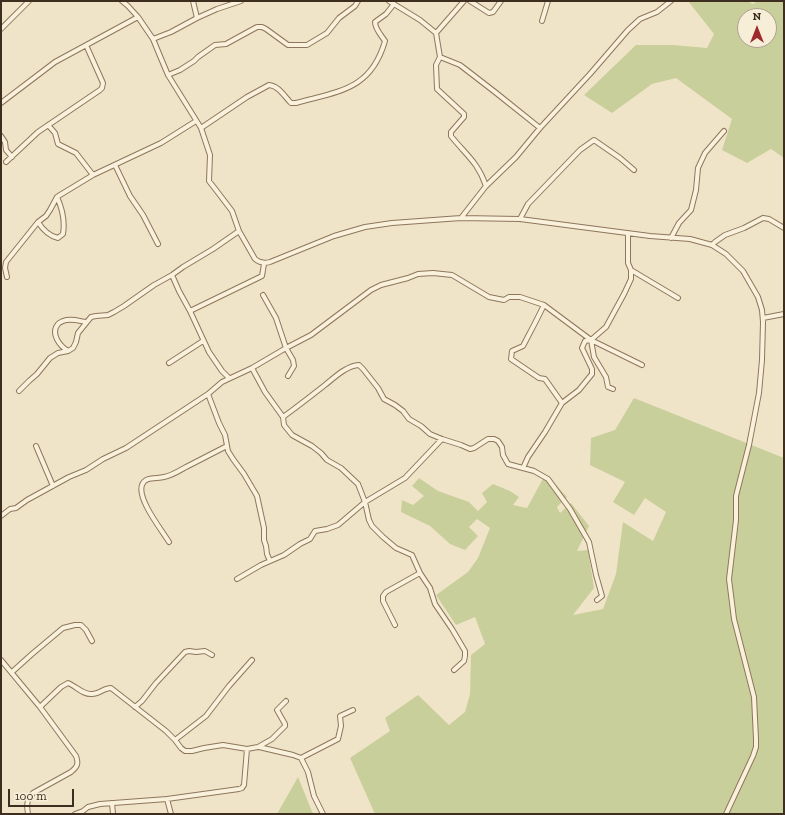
<!DOCTYPE html>
<style>
body{margin:0}
#map{position:relative;width:785px;height:815px;overflow:hidden;background:#f0e4c8;font-family:"Zilla Slab",serif}
canvas{display:block}
.frame{position:absolute;inset:0;border:2px solid #3d2e20;pointer-events:none}
.north{position:absolute;left:737px;top:8px;width:40px;height:40px;box-sizing:border-box;background:#f7eed8;border:1px solid #ada18e;border-radius:50%;rotate:0deg;font-size:11px;font-weight:700;line-height:16px;text-align:center;color:#3d2e20}
.north::after{content:'';display:block;margin:auto;width:14px;height:18px;background:#9e2a2b;clip-path:polygon(50% 0,100% 100%,50% 72%,0 100%)}
.scale{position:absolute;left:8px;top:789px;width:66px;height:18px;box-sizing:border-box;border:2px solid #3d2e20;border-top:0;padding-left:5px;font-size:12px;line-height:14px;white-space:nowrap;color:#3d2e20;-webkit-text-stroke:3px #f7eed8;paint-order:stroke}
</style>
<div id="map">
<canvas width="785" height="815"></canvas>
<div class="frame"></div>
<div class="north">N</div>
<div class="scale">100 m</div>
</div>
<script>
const ctx = document.querySelector('canvas').getContext('2d');
ctx.lineJoin = 'round';
function fillPath(path, color) { ctx.fillStyle = color; ctx.fill(path, 'evenodd'); }
function strokePath(path, color, width, dash) { ctx.strokeStyle = color; ctx.lineWidth = width; ctx.lineCap = dash ? 'butt' : 'round'; ctx.setLineDash(dash || []); ctx.stroke(path); }
fillPath(new Path2D(`
 M688,1H747L753,4L758,1H784V158L771,149L747,163L722,150L732,119L676,78L652,84L612,113L584,95L636,45H673L707,48L714,34ZM745,16H769V40H745Z
 M634,398L784,458V814H375L350,758L390,731L385,718L418,695L449,725L465,712L470,694L471,655L485,644L475,617L456,625L436,595L468,572L478,558L490,528L477,519L469,527L478,536L465,550L450,544L430,526L401,512L402,500L413,505L424,496L412,486L419,478L438,491L469,502L478,511L487,502L482,493L493,484L510,491L519,497L513,505L527,508L545,475L556,485L567,497L557,507L560,513L571,503L589,526L577,551L588,550L594,588L573,615L603,609L616,574L623,522L653,541L666,512L645,498L634,515L613,502L625,482L590,465L591,438L615,430Z
 M298,777L313,814H277Z`), '#c9cf9b');
const minor = new Path2D(`
 M122,1L128,6L138,17L153,39L160,56L168,75L201,128L210,155L209,181L216,190L232,211L239,231L255,259C260,263 264,264 270,262L334,236L365,227L392,223L461,218L520,219L650,236L690,239L712,245L726,254L743,271L758,297L762,310L763,322L762,360L759,393L749,445L736,496V520L729,579L734,619L754,697L756,739V747L753,756L726,814
 M193,1L197,18
 M389,1L420,20L436,33L440,57L460,65L495,92L540,128
 M470,1L489,13L493,12L501,1
 M542,21L548,1
 M1,29L29,1
 M436,33L464,1
 M153,39L171,32L197,18L217,9L241,1
 M440,57L436,65L437,89L464,114V117L451,132V136C465,154 478,162 486,186
 M168,75L180,70L194,61L198,57L215,45L226,44L257,27H262L266,29L288,45H307L327,33L339,18L355,6L358,1
 M1,103L55,62L138,17
 M48,125L55,133L58,144L76,153L93,175
 M201,128L247,97L269,85C279,86 284,96 291,103H296C339,91 371,90 385,41C381,35 375,29 375,22L386,14L394,4
 M1,136L5,142L6,150L12,157
 M6,162L38,132L100,90L102,88L103,83L86,45
 M115,165L130,196L143,215L158,244
 M461,218L486,186L516,157L540,128L590,74L628,30L640,19L657,12L671,1
 M520,219L528,204L580,150L594,140L620,158L634,170
 M38,222C43,230 49,236 58,238L63,234C65,222 62,208 57,197
 M628,233V263L631,270L678,298
 M671,238L679,223L691,210L696,190L698,168L705,153L724,131
 M712,245L715,242L725,235L744,228L763,218L769,219L784,228
 M172,275L179,291L190,311L209,352L222,371L229,378
 M7,277L5,268L6,262L38,222L46,216L50,210L57,197L60,195L93,175L161,143L196,121
 M263,295L276,318L286,348L293,360L294,366L288,376
 M544,305L535,323L523,346L512,351L511,359L539,378L545,379L562,403
 M190,311L260,277L262,276L264,264
 M763,318L784,314
 M591,340L594,357L606,377L608,387L613,389
 M68,351C60,346 50,334 58,324C60,322 61,322 63,321C71,318 79,321 86,322
 M169,363L203,341
 M252,368L265,392L283,417L284,425L292,435L312,446L321,453L327,460L341,468L358,484L365,502L369,520L372,526L383,537L396,548L412,555L420,573L430,588L435,604L452,629L465,651V656L464,661L454,670
 M19,391L29,381L37,374L50,358L58,353L68,351L73,348L76,342L78,333L91,317L96,316L108,315L114,312L124,306L154,285L172,275L183,267L213,249L239,231
 M208,394L219,423L225,435L228,451L233,459L244,474L257,496L264,528V540L266,546L267,554L270,561
 M283,417C297,407 311,396 325,385C335,377 346,366 359,365L363,369L378,388L384,399L395,405L403,411L409,419L421,426L430,434L442,439L461,445L470,449L474,448L488,439H494L498,441L502,447L503,455L508,464L534,471L548,479L570,509L589,542L596,575L602,596L597,600
 M36,446L53,486
 M523,468L528,457L545,432L562,403L579,390L592,374V369L582,348L585,341L591,340L606,327L624,294L631,279V270
 M1,516L10,509L16,508L27,500L69,477L86,470L103,459L126,448L208,394L222,382L252,368L286,348L311,335L371,290L381,285L408,278L418,274L433,273L452,275L489,297L504,300L509,297H520L544,305L591,340L642,365
 M169,542C161,529 137,499 142,485C145,476 157,479 164,477C171,476 179,471 186,467C200,460 213,453 227,446
 M237,579L261,565L284,555L300,544L310,539L315,531L327,529L338,525L365,502L405,478L442,439
 M395,625L383,601V596L386,592L420,573
 M1,660L40,707L76,756C79,764 77,767 71,772L33,793L28,800L27,806L28,814
 M12,672L32,654L63,628L75,625H81L86,630L92,641
 M40,707L61,687L68,683C76,686 83,695 92,694C99,694 104,688 111,688L166,731L175,740L181,748L185,751H192L204,748L223,745L247,749
 M135,707L142,701L156,683L185,652L189,651L196,652L205,651L212,655
 M175,740L206,716L229,686L252,660
 M259,747L293,755L301,758L338,739L341,726L340,716L353,710
 M301,758L308,772L314,796L323,814
 M167,799L171,814
 M112,803L113,814
 M75,814L83,811L88,807L100,804L167,799L239,789L242,788L244,785L247,749L258,747L272,739L285,726V724L277,710L286,701`);
strokePath(minor, '#8d765c', 6);
strokePath(minor, '#faf1dc', 4);
</script>
